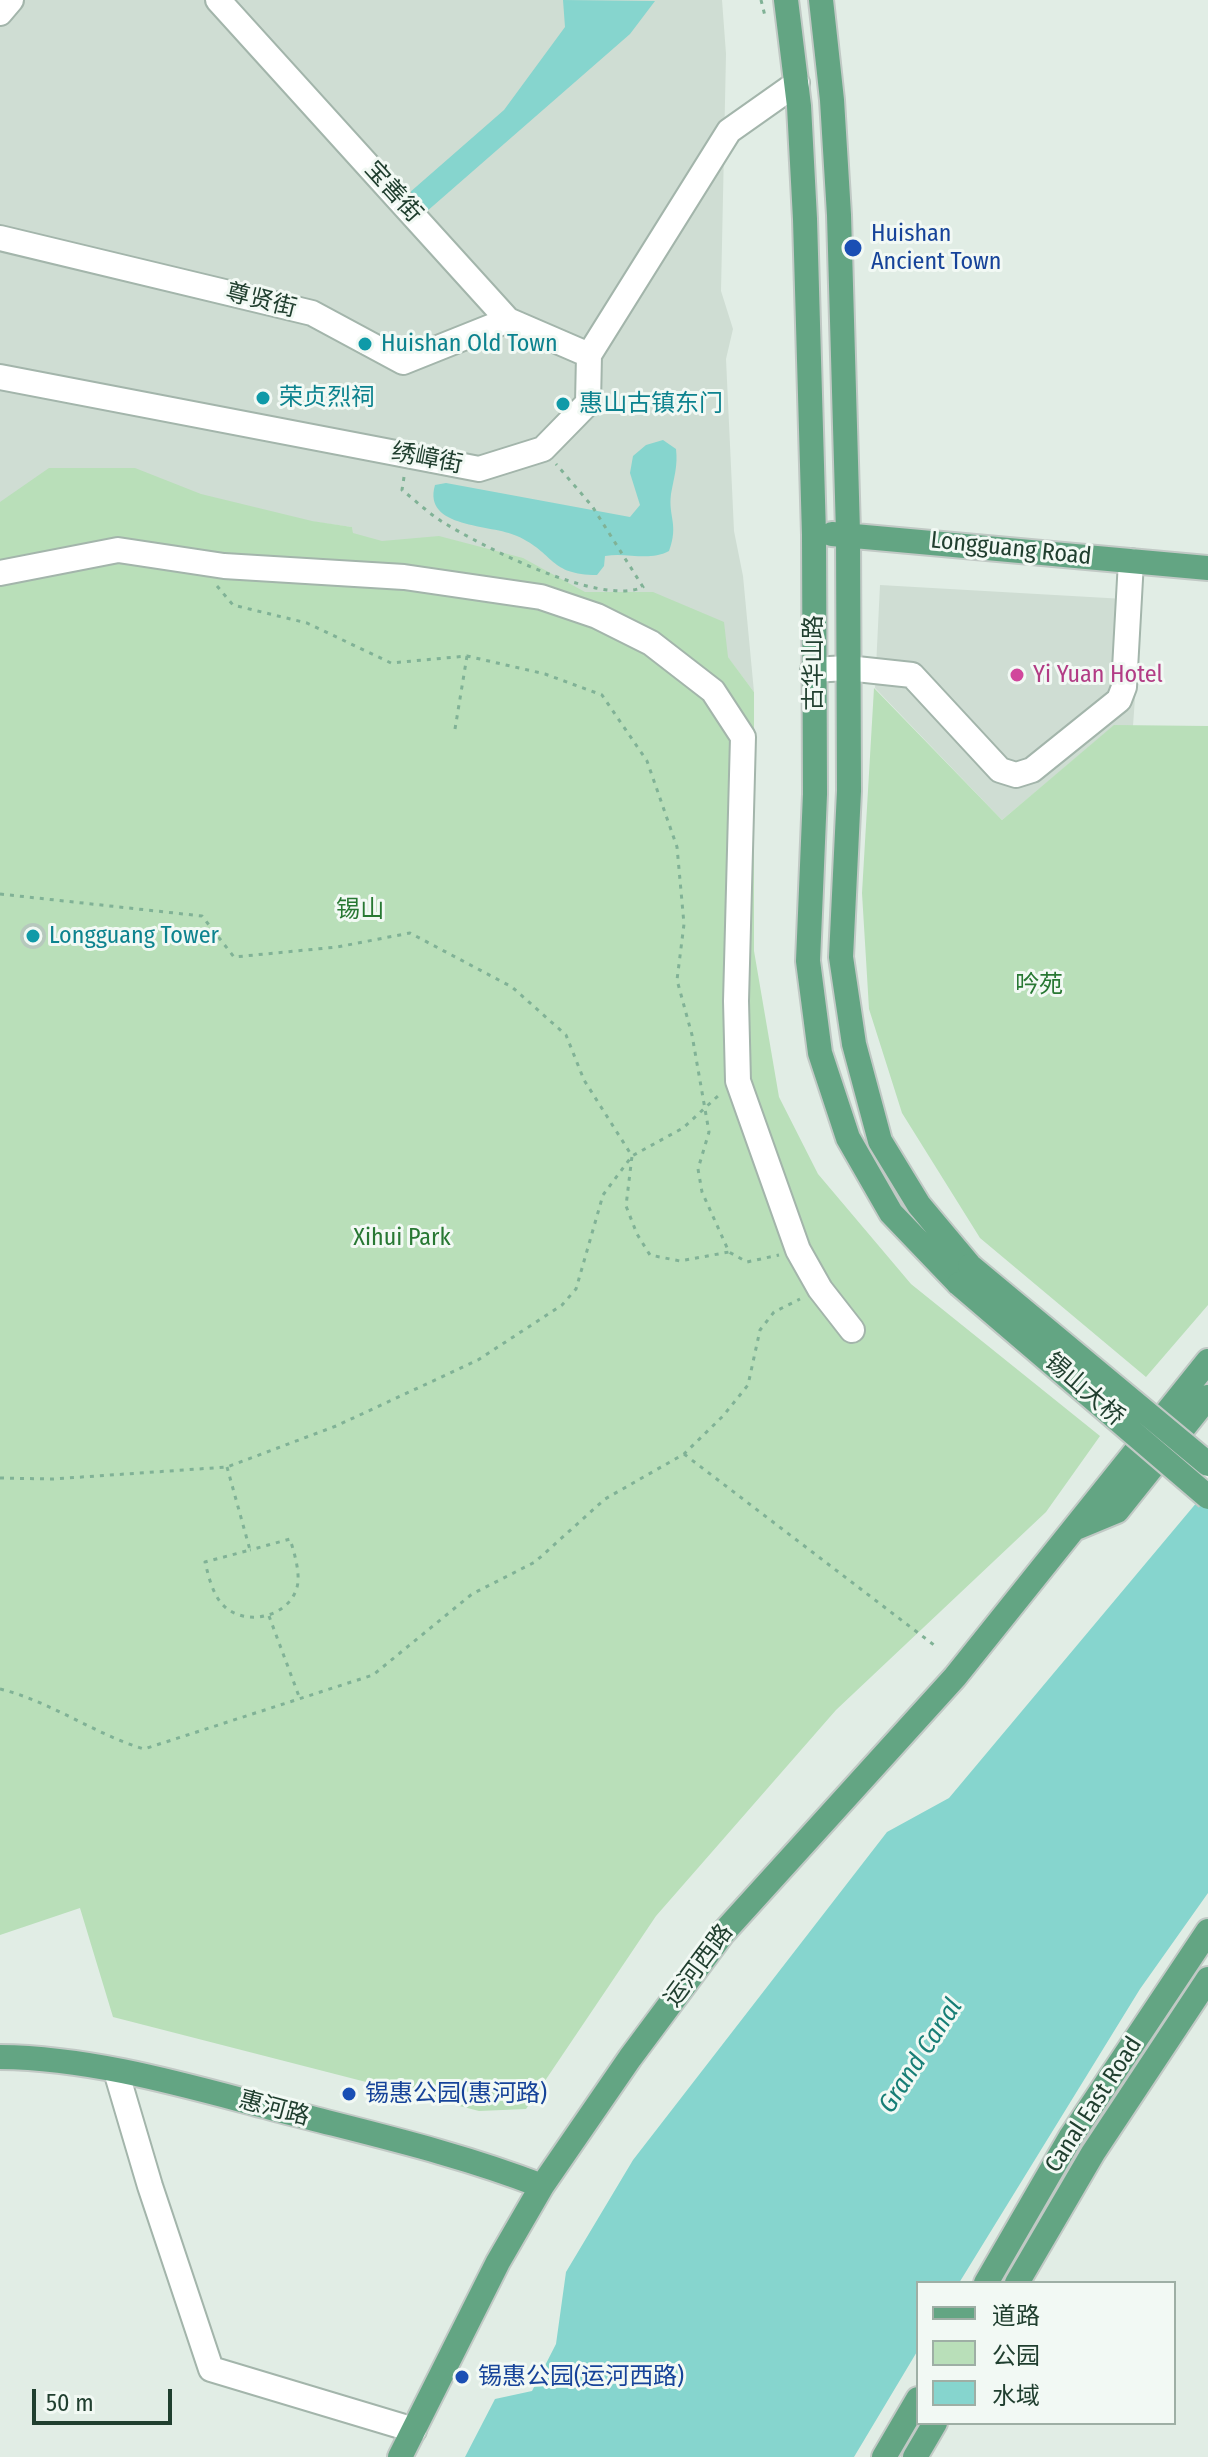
<!DOCTYPE html>
<meta charset="utf-8">
<style>
body{margin:0}
#map{position:relative;width:1208px;height:2457px;overflow:hidden;background:#e1ede5;font-family:"Fira Sans Condensed","Noto Sans SC",sans-serif}
canvas{display:block}
.legend{position:absolute;left:916px;top:2281px;width:260px;height:144px;box-sizing:border-box;background:#f2f9f4;border:2px solid #9eafa5;margin:0;padding:10px 14px;list-style:none;font-size:24px;color:#203f2f}
.legend li{display:flex;align-items:center;gap:16px;height:40px}
.legend b{width:40px;border:2px solid #9eafa5}
.scale{position:absolute;left:32px;top:2389px;width:140px;height:36px;box-sizing:border-box;border:4px solid #203f2f;border-top:0;padding-left:10px;font-size:24px;line-height:28px;white-space:nowrap;color:#203f2f;-webkit-text-stroke:6px #f2f9f4;paint-order:stroke}
</style>
<div id="map">
<canvas width="1208" height="2457"></canvas>
<ul class="legend">
<li><b style="height:10px;background:#63a583"></b>道路</li>
<li><b style="height:22px;background:#b9dfb9"></b>公园</li>
<li><b style="height:22px;background:#86d5ce"></b>水域</li>
</ul>
<div class="scale">50 m</div>
</div>
<script>
const ctx = document.querySelector('canvas').getContext('2d');
ctx.lineJoin = 'round';
function fillPath(path, color) { ctx.fillStyle = color; ctx.fill(path, 'evenodd'); }
function strokePath(path, color, width, dash) { ctx.strokeStyle = color; ctx.lineWidth = width; ctx.lineCap = dash ? 'butt' : 'round'; ctx.setLineDash(dash || []); ctx.stroke(path); }
function label(font, color, halo, rows, align = 'center') {
  ctx.font = font + ' "Fira Sans Condensed","Noto Sans SC",sans-serif'; ctx.lineWidth = 6; ctx.setLineDash([]); ctx.textBaseline = 'middle'; ctx.strokeStyle = halo; ctx.fillStyle = color; for (const [text, x, y, turn = 0] of rows) {
    ctx.save(); ctx.translate(x, y); ctx.rotate((+turn || 0) * Math.PI / 180); ctx.textAlign = isNaN(turn) ? turn : align; if (halo) ctx.strokeText(text, 0, 0); ctx.fillText(text, 0, 0); ctx.restore();
  }
}
fillPath(new Path2D(`
 M0,0H722L726,54L721,291L733,329L726,359L734,531L743,576L754,692L708,631L638,606L354,553L352,527L211,508L0,502Z
 M880,585L1142,600L1133,726H1114L1002,820L875,688Z`), '#cfddd3');
fillPath(new Path2D(`
 M49,468H135L201,494L312,521L352,527L353,533L382,541L439,536L523,558L585,592H653L724,622L728,657L754,692V951L779,1097L818,1174L911,1284L1100,1436L1046,1512L836,1710L656,1916L526,2109L479,2111L113,2017L80,1908L0,1935V502Z
 M874,688L1002,820L1114,725L1208,726V1305L1146,1377L980,1238L902,1113L869,1009L862,893Z`), '#b9dfb9');
fillPath(new Path2D(`
 M563,0L655,1L630,34L410,226L393,207L504,110L565,27Z
 M663,440L676,449C678,466 674,477 671,494C668,517 679,524 669,551C648,562 628,552 605,556L604,566L597,575C549,575 555,553 517,536C492,524 422,529 435,485L446,483L630,517L640,505L630,473L633,456L646,445Z
 M1208,1489V1893L1140,1989L959,2283H918V2350L854,2457H465L495,2399L532,2391L556,2344L566,2272L633,2160L887,1832L949,1798Z`), '#86d5ce');
fillPath(new Path2D(`
 M20 936a13 13 0 1 1 26 0a13 13 0 1 1-26 0Z`), '#b6c8bd');
const minor = new Path2D(`
 M218,0L508,320L589,355
 M0,13L11,0
 M0,238L312,313L403,362L508,320
 M0,377L479,469L543,449L588,403L589,355L729,131L797,83
 M0,573L118,550L224,566L404,577L541,597L597,616L651,643L713,691L743,737L736,1001L738,1081L798,1250L820,1289L852,1330
 M813,670L847,668L912,675L1000,770L1016,775L1032,770L1119,700L1124,687L1131,561
 M116,2071L150,2186L211,2369L414,2430`);
const major = new Path2D(`
 M786,0L799,106L805,219L814,535L815,794L808,961L820,1053L848,1138L891,1213L959,1284
 M821,0L832,100L839,215L848,532L849,791L841,957L854,1044L880,1141L919,1205L970,1266
 M832,534L1208,568
 M1076,1528L1117,1511L1208,1397
 M0,2057C99,2058 197,2089 291,2113C376,2135 460,2154 542,2186
 M986,2283L1070,2138L1208,1931
 M1017,2283L1093,2153L1208,1979
 M400,2457L498,2262L542,2186L630,2058L723,1933L955,1677L1208,1361
 M884,2457L918,2399
 M915,2457L935,2423`);
strokePath(minor, '#a3b5ab', 28);
strokePath(major, '#c1c9c5', 28);
strokePath(new Path2D(`
 M761,0L765,16
 M404,477L402,490C415,500 427,512 441,521C481,546 600,607 643,587L592,506L556,464
 M217,586L233,605L307,623L391,663L467,656L545,674L602,695L647,761L677,847L684,924L677,980L692,1035L709,1132L698,1169L702,1192L729,1252L747,1262L779,1255
 M455,729L467,656
 M0,894L202,916L234,957L337,947L410,933L512,987L566,1035L584,1080L632,1156L626,1206L637,1234L650,1255L680,1261L729,1252
 M684,1454L934,1645
 M227,1467L250,1550L205,1562C209,1578 213,1596 225,1607C249,1628 294,1615 298,1582C299,1568 294,1552 290,1539L250,1550
 M0,1478L53,1479L227,1467L336,1426L478,1360L562,1305L576,1289L603,1195L632,1156L683,1128L719,1095
 M269,1616L300,1699
 M0,1689C50,1701 94,1734 144,1749L373,1675L472,1594L535,1562L605,1499L684,1454L723,1416L748,1385L760,1330L774,1312L800,1299`), '#80b296', 3, [4, 6]);
strokePath(minor, '#fff', 24);
strokePath(major, '#63a583', 24);
const majorBridge = new Path2D(`
 M970,1266L1208,1464
 M959,1284L1208,1497`);
strokePath(majorBridge, '#c1c9c5', 28, []);
strokePath(majorBridge, '#63a583', 24);
for (const [x, y, r, color] of [
 [853,248,10,"#1a4fb4"],
 [365,344,8,"#0f9aa8"],
 [263,398,8,"#0f9aa8"],
 [563,404,8,"#0f9aa8"],
 [1017,675,8,"#d1479c"],
 [33,936,8,"#0f9aa8"],
 [349,2094,8,"#1a4fb4"],
 [462,2377,8,"#1a4fb4"]
]) { const dot = new Path2D(); dot.arc(x, y, r, 0, 2 * Math.PI); ctx.fillStyle = color; ctx.fill(dot); strokePath(dot, '#f2f9f4', 3); }
label('24px', '#203f2f', '#f2f9f4', [
 ["宝善街",393,192,48],
 ["尊贤街",261,301,14],
 ["绣嶂街",427,459,11],
 ["Longguang Road",1011,549,6],
 ["古华山路",814,663,-90],
 ["锡山大桥",1084,1390,41],
 ["运河西路",699,1966,-53],
 ["Canal East Road",1094,2105,-57],
 ["惠河路",274,2109,15]
]);
label('24px', '#164399', '#f2f9f4', [
 ["Huishan",871,234],
 ["Ancient Town",871,262],
 ["锡惠公园(惠河路)",365,2094],
 ["锡惠公园(运河西路)",478,2377]
], 'left');
label('24px', '#0d838f', '#f2f9f4', [
 ["Huishan Old Town",381,344],
 ["荣贞烈祠",279,398],
 ["惠山古镇东门",579,404],
 ["Longguang Tower",49,936]
], 'left');
label('24px', '#b23c85', '#f2f9f4', [
 ["Yi Yuan Hotel",1033,675]
], 'left');
label('24px', '#287833', '#f2f9f4', [
 ["锡山",360,910],
 ["吟苑",1039,985],
 ["Xihui Park",402,1238]
]);
label('italic 26px', '#177e76', '#f2f9f4', [
 ["Grand Canal",921,2056,-57]
]);
</script>
